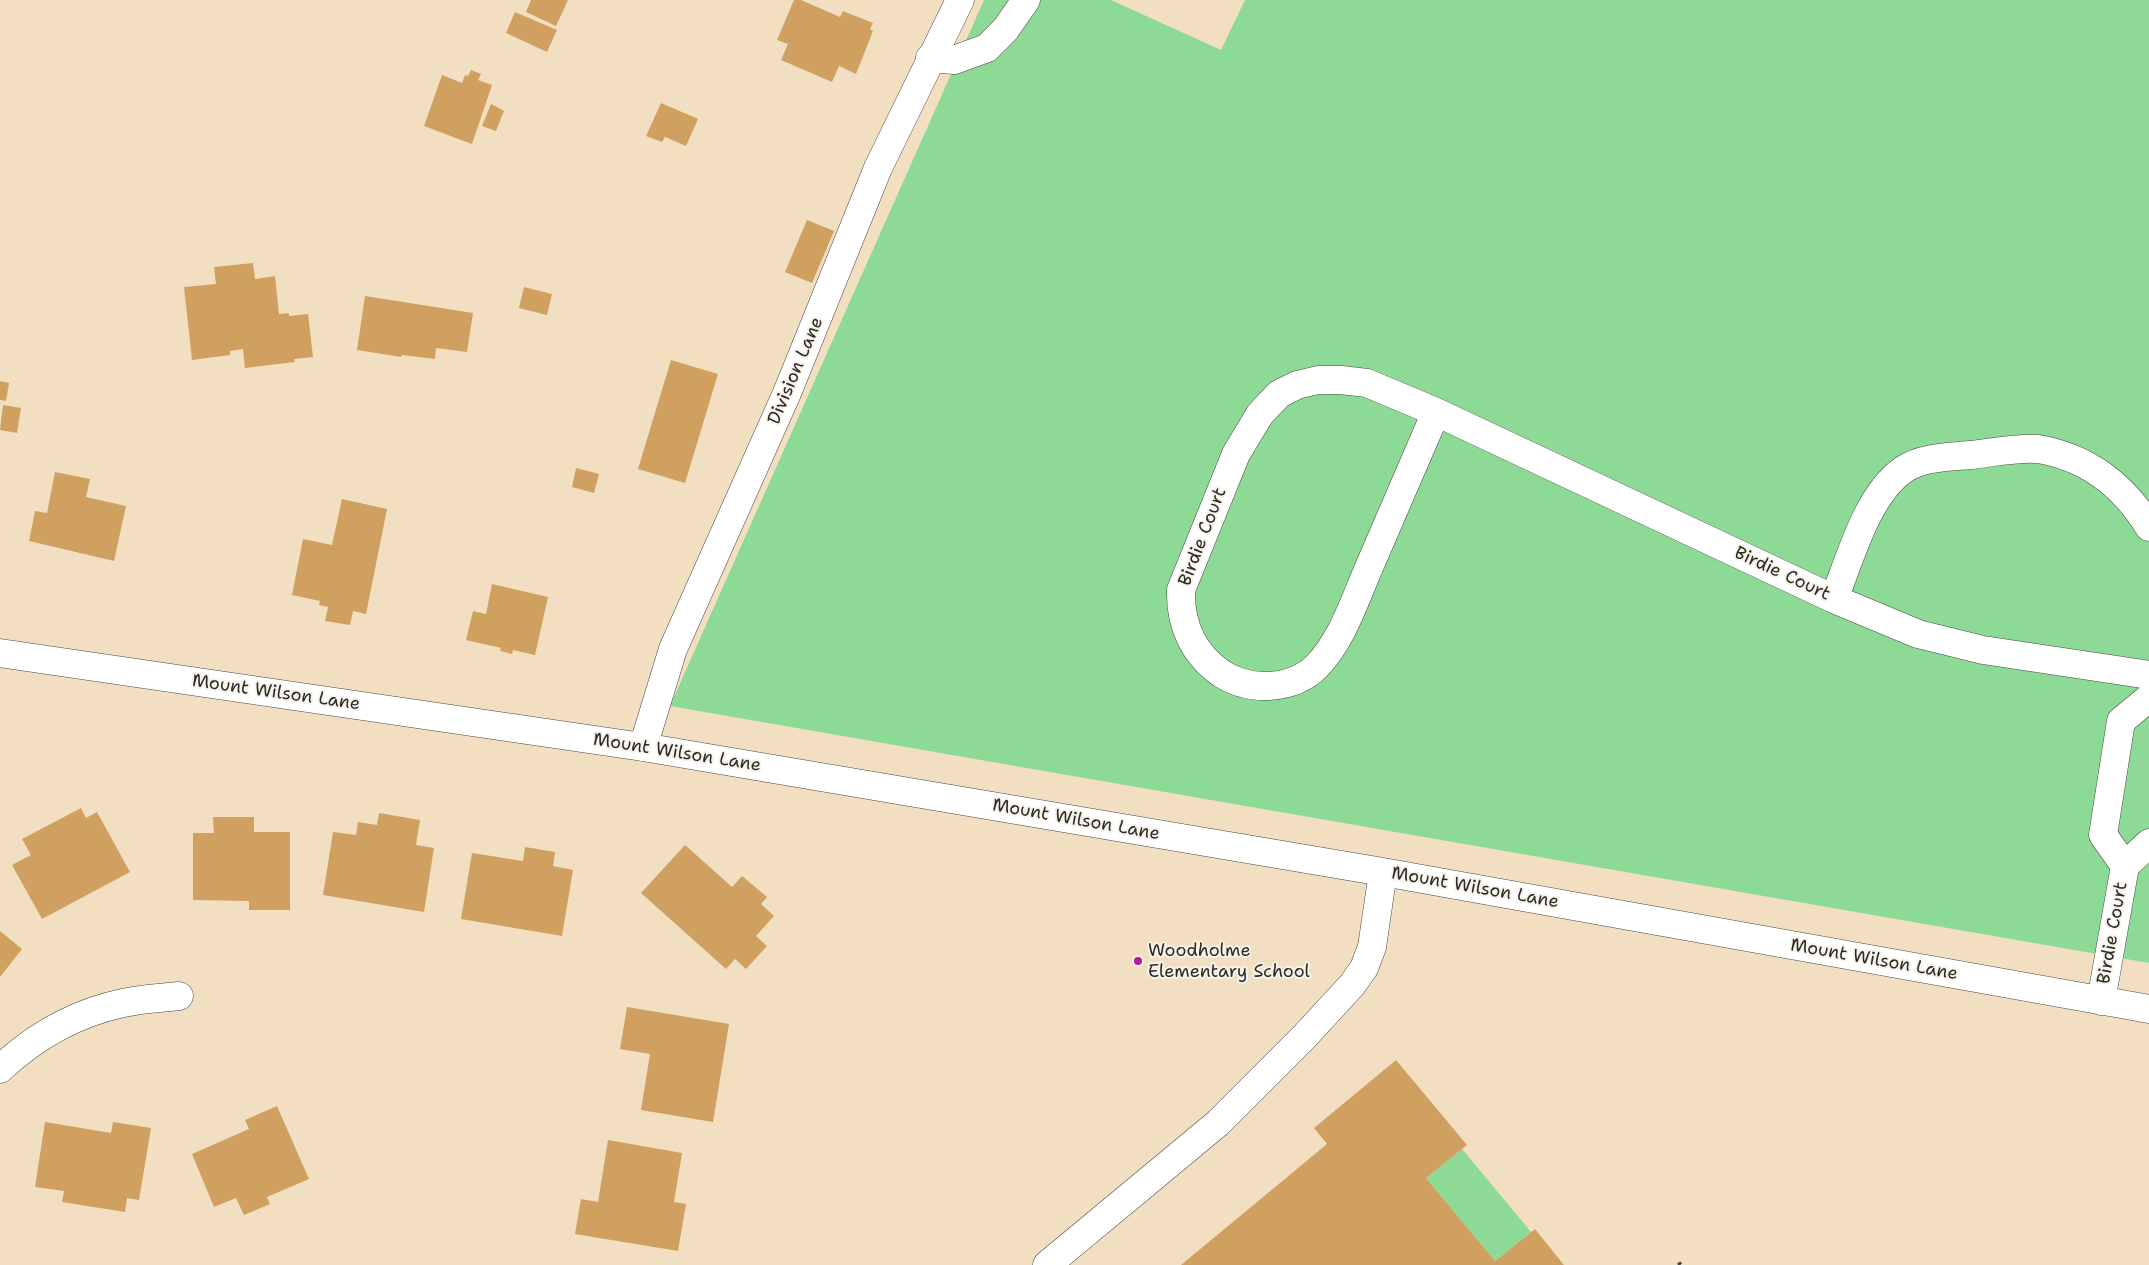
<!DOCTYPE html>
<style>
body{margin:0}
canvas{display:block;background:#f2dfc2}
</style>
<canvas width="2149" height="1265"></canvas>
<script>
const ctx = document.querySelector('canvas').getContext('2d');
ctx.lineJoin = 'round';
function fillPath(path, color) { ctx.fillStyle = color; ctx.fill(path, 'evenodd'); }
function strokePath(path, color, width, dash) { ctx.strokeStyle = color; ctx.lineWidth = width; ctx.lineCap = dash ? 'butt' : 'round'; ctx.setLineDash(dash || []); ctx.stroke(path); }
function label(font, color, halo, rows, align = 'center') {
  ctx.font = font + ' "Shantell Sans",sans-serif'; ctx.lineWidth = 4; ctx.setLineDash([]); ctx.textBaseline = 'middle'; ctx.strokeStyle = halo; ctx.fillStyle = color; for (const [text, x, y, turn = 0] of rows) {
    ctx.save(); ctx.translate(x, y); ctx.rotate((+turn || 0) * Math.PI / 180); ctx.textAlign = isNaN(turn) ? turn : align; if (halo) ctx.strokeText(text, 0, 0); ctx.fillText(text, 0, 0); ctx.restore();
  }
}
fillPath(new Path2D(`
 M984,0H1111L1221,50L1245,0H2149V963L670,706Z
 M1462,1149L1531,1232L1495,1261L1426,1178Z`), '#8dda97');
fillPath(new Path2D(`
 M531,0H568L556,26L526,12Z
 M794,0H801L840,17L843,11L873,23L870,29L873,31L856,74L839,66L832,82L781,60L788,44L777,40Z
 M515,12L557,30L547,52L506,33Z
 M471,70L481,74L478,80L492,85L472,144L424,126L442,75L462,83L465,75L468,76Z
 M661,103L698,119L686,146L665,137L662,142L646,136Z
 M491,104L504,111L496,131L482,126Z
 M807,220L834,231L812,283L785,272Z
 M253,263L255,279L275,276L279,314L289,313V316L308,314L313,357L294,359L295,362L245,368L243,349L230,351V355L192,360L184,287L216,284L214,267Z
 M524,287L552,294L547,315L519,308Z
 M365,296L473,313L467,352L436,348L435,359L402,355L401,357L357,350Z
 M671,360L718,374L685,483L638,469Z
 M0,381L9,383L6,401L0,400Z
 M3,405L21,408L17,433L0,430Z
 M576,468L599,474L594,493L572,487Z
 M55,472L90,479L86,497L126,506L114,561L29,541L35,511L47,513Z
 M342,499L387,509L366,614L353,611L350,625L325,621L328,607L319,605L320,601L292,595L303,539L332,545Z
 M492,584L548,597L535,655L513,650L512,654L500,651L501,648L466,640L473,611L486,614Z
 M81,808L86,818L97,812L130,872L42,919L12,865L31,855L22,839Z
 M379,813L420,820L416,845L434,848L424,912L323,895L333,832L356,835L358,822L377,825Z
 M213,817H254V832H290V910H249V901L193,900V833H214Z
 M685,845L732,887L742,876L767,897L761,904L774,916L756,936L767,946L746,969L735,959L726,969L641,893Z
 M525,847L555,852L553,866L573,870L562,936L461,919L472,853L523,861Z
 M0,931L22,949L0,977Z
 M627,1007L729,1024L713,1122L641,1110L650,1054L620,1049Z
 M1396,1060L1467,1145L1426,1178L1495,1261L1535,1229L1564,1265H1181L1327,1144L1314,1128Z
 M277,1106L309,1179L267,1197L270,1204L244,1215L236,1198L214,1207L192,1154L249,1129L245,1120Z
 M45,1122L111,1133L113,1122L151,1128L139,1200L127,1198L125,1212L62,1202L64,1191L35,1187Z
 M608,1140L682,1153L674,1202L686,1204L678,1251L575,1234L581,1199L598,1202Z`), '#d0a060');
const minor = new Path2D(`
 M930,58L954,60L987,48L1005,30L1026,0
 M1436,412C1414,463 1392,514 1370,565C1355,599 1343,639 1317,666C1293,690 1251,692 1222,674C1193,654 1180,624 1181,590L1236,454L1260,414L1279,394L1297,385L1318,380H1341L1367,383L1436,412L1834,599L1918,634L1983,650L2149,675
 M1834,599C1850,559 1867,495 1903,470C1921,457 1949,457 1970,455C1990,453 2019,447 2038,449C2087,457 2124,486 2149,527
 M0,653L643,747L1383,872L2149,1009
 M643,747L673,649L787,393L878,168L960,0
 M2125,866L2103,835L2121,721L2149,698
 M2101,1001L2125,866L2149,843
 M0,1069C34,1037 76,1013 123,1003C141,999 161,998 179,996
 M1047,1265L1218,1123L1304,1037L1352,985L1364,968L1372,947L1383,872`);
strokePath(minor, '#494642', 29);
strokePath(new Path2D(`
 M1678,1265L1684,1260`), '#494642', 3, [4, 4]);
strokePath(minor, '#fff', 28);
for (const [x, y, r, color] of [
 [1138,961,5,"#b5179e"]
]) { const dot = new Path2D(); dot.arc(x, y, r, 0, 2 * Math.PI); ctx.fillStyle = color; ctx.fill(dot); strokePath(dot, '#f7f3e8', 2); }
label('18px', '#2b2b2b', '#f7f3e8', [
 ["Division Lane",796,371,-67],
 ["Birdie Court",1203,537,-69],
 ["Birdie Court",1782,574,25],
 ["Mount Wilson Lane",276,693,8],
 ["Mount Wilson Lane",677,753,9],
 ["Mount Wilson Lane",1076,820,10],
 ["Mount Wilson Lane",1475,888,10],
 ["Birdie Court",2113,933,-80],
 ["Mount Wilson Lane",1874,960,10]
]);
label('18px', '#2b2b2b', '#f7f3e8', [
 ["Woodholme",1148,951],
 ["Elementary School",1148,972]
], 'left');
</script>
